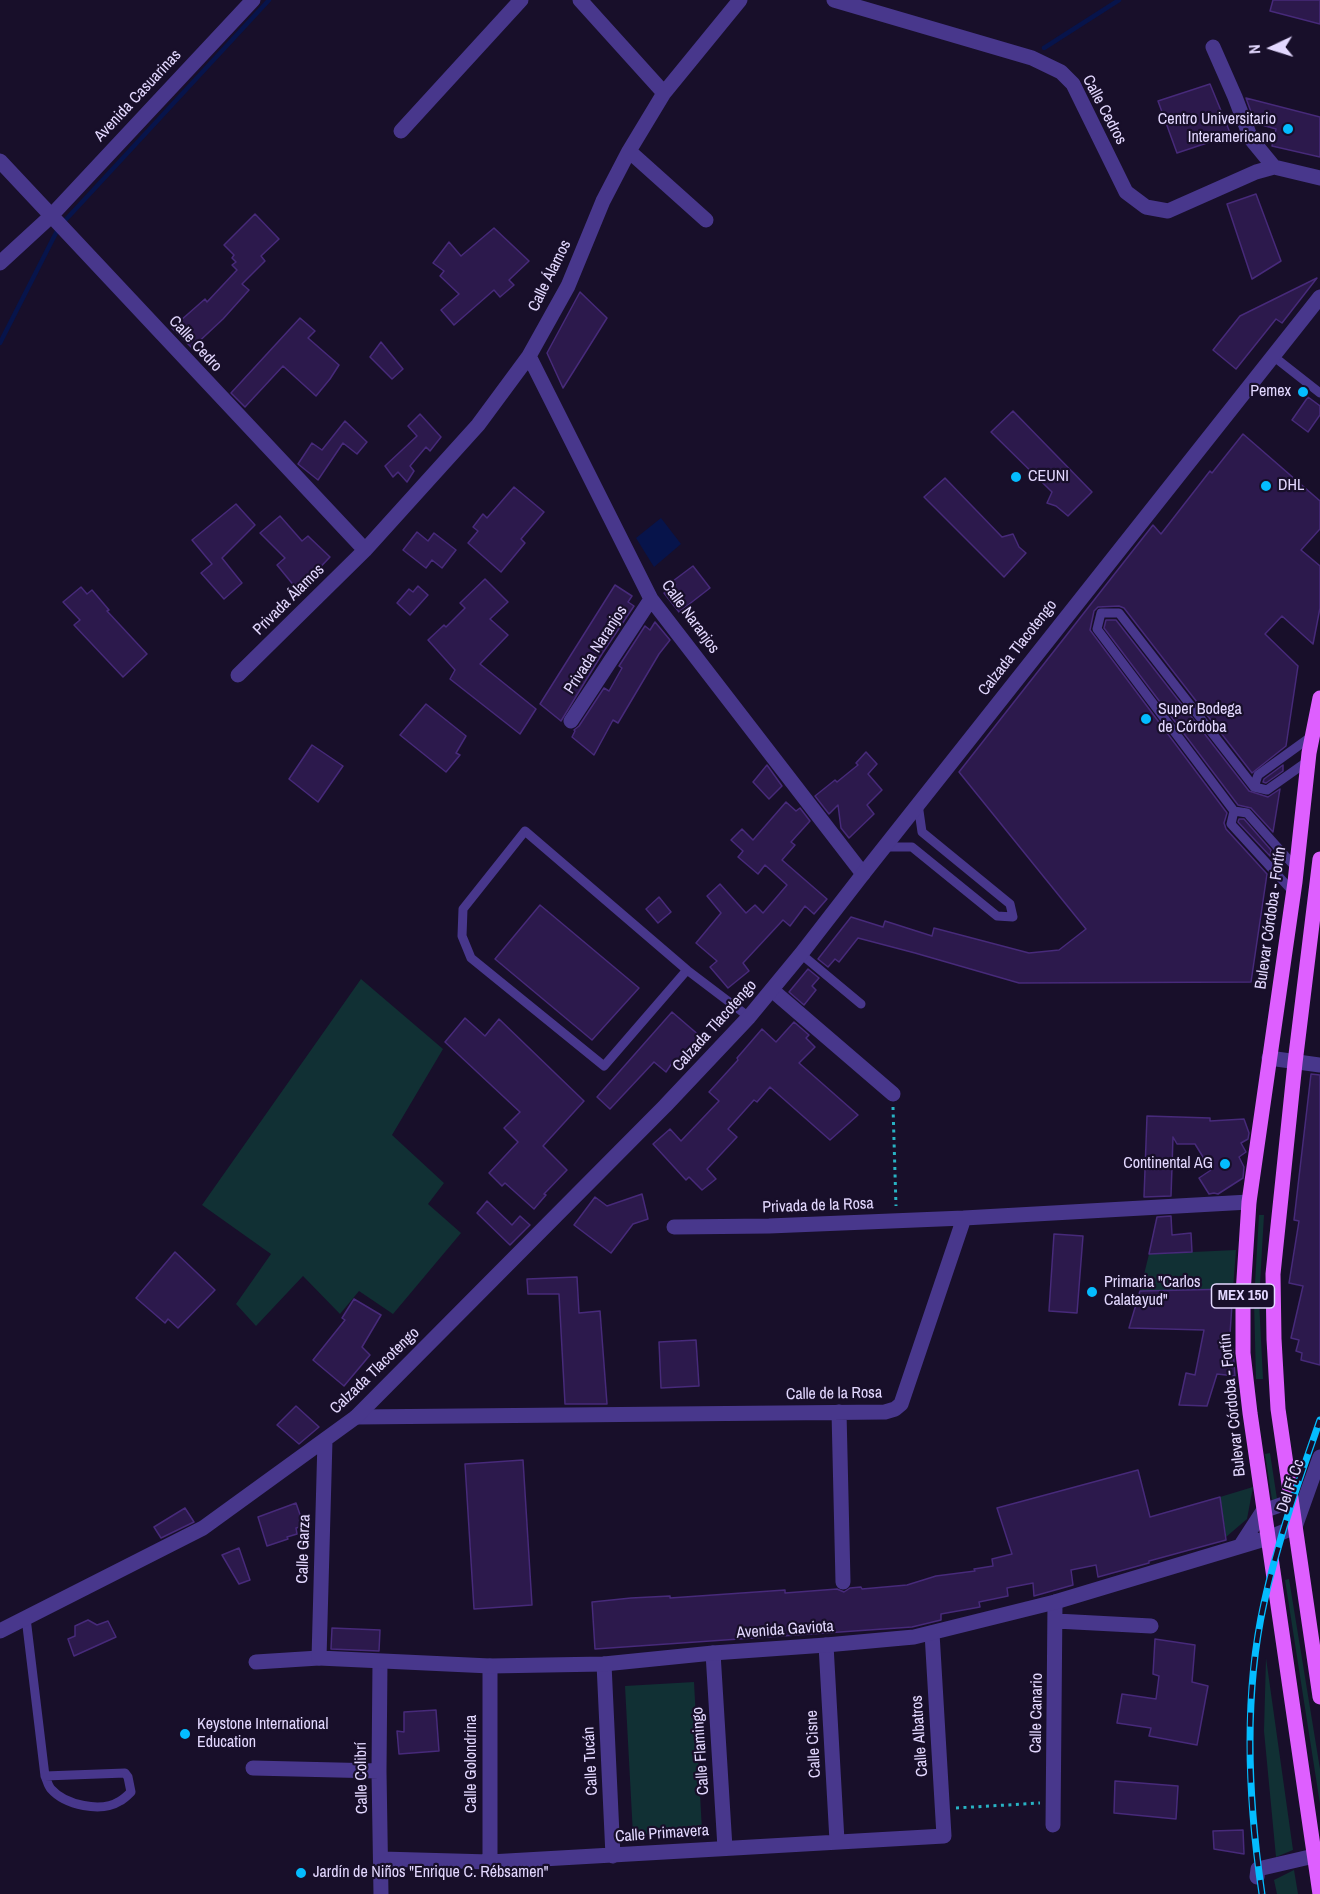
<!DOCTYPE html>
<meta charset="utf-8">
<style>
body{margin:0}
#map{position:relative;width:1320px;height:1894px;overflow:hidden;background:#180f2a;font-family:"Archivo Narrow",sans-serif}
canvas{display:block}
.north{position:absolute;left:1242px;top:18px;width:60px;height:60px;-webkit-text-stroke:4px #180f2a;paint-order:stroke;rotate:266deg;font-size:16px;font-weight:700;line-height:24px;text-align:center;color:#e3d8ff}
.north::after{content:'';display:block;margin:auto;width:21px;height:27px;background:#e3d8ff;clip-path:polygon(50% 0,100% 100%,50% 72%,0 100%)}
</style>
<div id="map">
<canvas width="1320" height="1894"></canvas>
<div class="north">N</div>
</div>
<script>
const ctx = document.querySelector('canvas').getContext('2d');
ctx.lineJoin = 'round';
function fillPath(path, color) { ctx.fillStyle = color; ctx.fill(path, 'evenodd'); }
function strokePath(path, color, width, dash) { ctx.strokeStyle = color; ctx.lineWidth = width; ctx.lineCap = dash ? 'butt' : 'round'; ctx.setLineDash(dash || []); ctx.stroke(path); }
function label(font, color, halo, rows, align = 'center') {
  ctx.font = font + ' "Archivo Narrow",sans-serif'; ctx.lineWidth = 4.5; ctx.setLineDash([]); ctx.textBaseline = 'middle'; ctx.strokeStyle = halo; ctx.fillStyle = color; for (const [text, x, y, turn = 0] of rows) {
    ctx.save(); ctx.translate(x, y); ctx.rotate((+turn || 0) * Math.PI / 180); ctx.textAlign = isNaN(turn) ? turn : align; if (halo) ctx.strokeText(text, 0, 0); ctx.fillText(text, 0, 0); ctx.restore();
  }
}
fillPath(new Path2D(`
 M361,979L443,1049L392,1135L444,1183L428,1204L461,1233L393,1314L359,1291L340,1314L303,1276L256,1326L236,1304L271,1254L202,1205Z
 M1259,1215H1264L1259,1301L1263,1379H1256L1254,1301Z
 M1236,1250L1233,1289L1140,1291L1149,1254Z
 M1270,1453L1277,1499L1272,1500L1265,1454Z
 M1253,1487L1247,1519L1226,1537L1220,1497Z
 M1289,1579L1320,1769V1804L1285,1580Z
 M1266,1658L1293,1850L1276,1857L1264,1731Z
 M694,1682L702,1831L633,1835L625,1686Z
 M1294,1870L1298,1894H1277L1274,1880Z`), '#113034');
fillPath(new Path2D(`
 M661,518L681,544L654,567L636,538Z`), '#07144b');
strokePath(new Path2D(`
 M1044,48L1119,0
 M0,343L59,227L269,0`), '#07144b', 4.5);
const building = new Path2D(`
 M1273,0H1320V24L1270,11Z
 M1210,84L1231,135L1177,153L1158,101Z
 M1246,98L1320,117V157L1272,146L1276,129L1255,123Z
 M1256,194L1281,261L1252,279L1227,204Z
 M255,214L279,239L261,256L265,261L242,284L249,290L223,319L192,348L172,328L205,299L207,302L237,270L232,265L236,262L232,258L234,255L224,245Z
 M494,228L529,261L509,280L514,285L500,297L494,290L454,325L441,310L459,294L440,276L444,271L433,263L449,242L461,256Z
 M1317,278L1282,323L1276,319L1236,369L1213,350L1240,316Z
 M580,292L607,318L563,388L547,353Z
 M300,318L315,331L308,338L339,365L330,379L316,396L283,366L245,407L231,393Z
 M381,342L403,369L392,379L370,357Z
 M1308,397L1320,406V415L1308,432L1292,420Z
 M1013,411L1092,492L1068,516L1056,506L1047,503L1052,492L991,432Z
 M420,414L441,437L430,451L426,447L410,466L414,471L407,482L398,472L393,477L385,466L417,436L408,426Z
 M345,421L367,442L357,454L343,443L318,480L298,464L312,443L322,450Z
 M1243,434L1320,501V529L1301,550L1320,566V608L1313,644L1282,616L1265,634L1298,666L1286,746L1252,773L1124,608L1119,606L1098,607L1094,611L1090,630L1227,813L1224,823L1226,829L1267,874L1251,982L1019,983L915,953L858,938L839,962L835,959L828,967L818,959L851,917L883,927L885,921L932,936L934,928L1029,953L1059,950L1086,929L959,772L1153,525L1161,534L1210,471L1212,473Z
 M945,478L1002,537L1013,534L1019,547L1026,553L1004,577L924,497Z
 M514,487L544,512L521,539L525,543L501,572L468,543L478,531L473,527L483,514L487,518Z
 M236,504L255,525L222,558L242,583L224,599L201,573L212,564L192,540Z
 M280,516L302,541L308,536L330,557L308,580L311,584L300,593L277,565L285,558L260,533Z
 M417,532L428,541L434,533L456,550L442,568L432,560L426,568L403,550Z
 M693,566L710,588L679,612L664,593L676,585L673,581Z
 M485,579L508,602L490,619L508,635L480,664L536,709L520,734L450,679L455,670L428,640L444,625L446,627L465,608L460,603Z
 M615,585L632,596L628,602L634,606L602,654L561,721L540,704Z
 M418,586L428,595L410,615L397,603L409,589L413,592Z
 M81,587L87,594L92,590L109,610L107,611L147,654L123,677L74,625L80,620L63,602Z
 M1106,620H1116L1249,791L1268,797L1280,789L1273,832L1251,808L1238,805L1104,628Z
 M655,622L670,640L659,654L618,723L613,720L594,755L572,737L575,731L574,730L579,726L604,688L609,691L622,668L619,666L645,626L650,630Z
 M426,704L466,736L456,753L460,755L446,772L400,735Z
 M312,745L343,766L318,802L289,779Z
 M866,752L877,764L868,774L882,790L867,805L874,814L849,838L841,828L838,805L829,814L815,796L835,780L837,782L858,765L856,763Z
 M767,765L782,786L769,799L753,782Z
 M1283,765V771L1266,783L1263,782L1264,779Z
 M786,802L796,811L800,808L810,821L791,842L795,845L782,860L827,899L814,914L805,906L790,926L783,920L743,963L749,971L728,988L710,967L717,961L696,943L721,913L707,896L720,884L746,913L755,905L763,913L787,885L765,865L758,874L738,857L743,851L731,840L742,829L753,840Z
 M1239,819H1244L1271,850L1270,856L1238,822Z
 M659,897L671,912L658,923L646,909Z
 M540,905L639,988L592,1040L495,959Z
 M808,969L819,978L812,986L816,990L804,1005L789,992Z
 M672,1012L701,1037L676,1067L672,1063L666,1072L654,1062L610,1109L597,1097Z
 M465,1018L485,1036L499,1019L584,1101L543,1146L567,1170L544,1194L546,1195L534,1209L505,1183L502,1186L489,1173L518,1142L504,1128L520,1112L445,1042Z
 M794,1022L809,1035L806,1038L815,1047L799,1063L858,1115L830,1140L770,1087L757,1102L754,1100L728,1129L737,1137L707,1169L716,1179L702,1190L689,1177L686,1180L653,1144L670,1129L681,1141L719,1101L709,1092L738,1060L737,1058L762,1029L776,1042Z
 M1311,1074L1320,1075V1365L1301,1360L1302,1353L1296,1351L1299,1340L1291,1338L1303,1286L1289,1283L1299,1221L1294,1220Z
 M1147,1116L1210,1118V1121L1244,1119L1249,1133L1248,1139L1241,1143L1246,1152L1239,1157L1244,1167L1243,1178L1218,1194L1214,1193L1209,1194L1199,1178L1211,1170L1195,1144H1177L1173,1137L1171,1196L1144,1197Z
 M642,1194L648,1219L633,1224L611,1253L574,1225L595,1197L607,1206Z
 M487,1201L512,1225L520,1216L530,1225L510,1245L477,1213Z
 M1171,1216L1172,1235L1191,1233L1192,1252L1149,1254L1157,1217Z
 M1054,1234L1083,1236L1077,1313L1049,1311Z
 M175,1252L215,1290L178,1328L168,1319L165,1323L136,1298Z
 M577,1277L579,1313L600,1311L607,1404H565L559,1294H528L527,1279Z
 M1233,1289L1229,1349H1233L1235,1376L1217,1374L1207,1406L1179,1405L1186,1373L1195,1375L1204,1330L1129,1328L1140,1291Z
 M354,1299L381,1315L362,1347L370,1355L344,1386L313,1360L345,1320L342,1318Z
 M696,1340L699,1386L661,1388L659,1342Z
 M296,1406L319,1427L299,1444L277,1425Z
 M523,1460L532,1605L474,1609L465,1464Z
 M1138,1470L1150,1517L1220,1497L1226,1540L1149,1561V1563L1098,1577L1096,1565L1071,1570L1073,1585L1034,1596L1033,1583L1007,1588L1008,1596L979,1602L980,1607L941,1614V1620L912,1627L595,1649L592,1602L631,1598L670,1596V1598L785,1590V1593L837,1589L844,1592L850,1588L861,1587L862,1589L907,1585L936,1576L975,1571L974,1569L993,1566L992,1559L1012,1554L997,1508Z
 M296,1503L304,1526L296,1528L297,1534L287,1537L288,1539L267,1546L258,1517Z
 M185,1508L194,1522L161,1538L154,1527Z
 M239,1548L250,1580L239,1584L222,1555Z
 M88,1620L97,1625L108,1621L116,1637L74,1656L68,1639L75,1636V1626Z
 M332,1628L380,1630L379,1651L331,1649Z
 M1155,1639L1195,1645L1192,1682L1208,1686L1197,1745L1149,1736L1151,1728L1117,1723L1122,1694L1156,1699L1159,1676L1153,1674Z
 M436,1710L439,1751L399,1754L397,1731L404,1732V1712Z
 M1115,1781L1178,1786L1176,1819L1114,1813Z
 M1243,1830L1244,1854L1214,1849L1213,1831Z`);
fillPath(building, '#2c194c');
strokePath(building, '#472a7a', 1.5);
strokePath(new Path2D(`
 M893,1107L896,1206
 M956,1808L1040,1803`), '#28b2c3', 3, [3, 4.5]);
strokePath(new Path2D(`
 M1273,356L1320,393
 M1308,761L1267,790L1254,787L1258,775L1312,736
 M1234,811L1097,629L1101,613H1119L1254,787
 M884,847H912L997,916L1013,917L1010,904L922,832L918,804
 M1294,893L1231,824L1234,811L1247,813L1297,869
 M801,954L861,1004
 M687,970L604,1066L471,958L462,936L463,909L525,831L687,970L749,1017
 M26,1618L45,1776C47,1780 48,1786 51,1789C65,1805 101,1813 120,1801C124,1799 128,1795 131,1792L128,1777L125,1773L45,1776`), '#48378c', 9);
strokePath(new Path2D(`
 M580,0L664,93
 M834,0L1032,58L1061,72L1073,84L1126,192L1146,207L1168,211L1256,172L1274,167L1320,178
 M1213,47L1235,97L1251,139L1274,167
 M401,131L521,0
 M629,151L706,220
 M0,161L365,550
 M0,263L50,217L253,0
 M529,356L651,599L863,874
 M238,675L365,550L478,425L529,356L568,286L603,201L629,151L664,93L740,0
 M571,721L651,599
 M772,990L893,1094
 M1269,1058L1320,1065
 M674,1227L769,1226L964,1218
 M839,1412L843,1582
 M356,1417L885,1412L895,1409L901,1404L964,1218L1249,1202
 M1295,1527L1320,1457
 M1056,1621L1151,1626
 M826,1645L837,1841
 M713,1653L725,1848
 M256,1662L319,1658
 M380,1662L379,1771L381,1894
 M604,1664L613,1856
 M490,1666V1862
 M253,1768L379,1771
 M1053,1825L1055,1602
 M382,1859L490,1862L944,1836L932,1633
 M1257,1877L1258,1869L1314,1856`), '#48378c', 15);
strokePath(new Path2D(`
 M325,1440L319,1658L490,1666L604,1664L713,1653L826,1645L914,1637L1055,1602L1268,1538L1295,1527
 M1241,1545L1263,1511L1292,1501
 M0,1631L203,1528L356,1417L665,1106L749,1017L801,954L863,874L1320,297`), '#48378c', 15);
strokePath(new Path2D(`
 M1320,859L1295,1063L1273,1274L1274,1339L1278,1409L1320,1697
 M1320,1894L1250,1413L1243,1353V1294L1249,1202L1295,882L1309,753L1320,698`), '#de5fff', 15);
const rail = new Path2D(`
 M1262,1894C1248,1799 1243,1698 1264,1603C1278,1540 1299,1480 1320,1420`);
strokePath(rail, '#04bcff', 7);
strokePath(rail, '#180f2a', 4.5, [14]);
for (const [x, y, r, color] of [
 [1288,129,6,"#04bcff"],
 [1303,392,6,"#04bcff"],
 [1016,477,6,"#04bcff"],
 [1266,486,6,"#04bcff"],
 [1146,719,6,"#04bcff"],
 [1225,1164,6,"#04bcff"],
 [1092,1292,6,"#04bcff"],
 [185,1734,6,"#04bcff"],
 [301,1873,6,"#04bcff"]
]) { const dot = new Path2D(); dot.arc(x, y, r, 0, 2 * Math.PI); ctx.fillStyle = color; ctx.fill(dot); strokePath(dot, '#180f2a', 2); }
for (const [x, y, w] of [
 [1243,1296,63]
]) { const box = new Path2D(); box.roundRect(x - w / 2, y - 12, w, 24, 4.5); ctx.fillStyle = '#180f2a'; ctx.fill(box); strokePath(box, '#e3d8ff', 1.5); }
label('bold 15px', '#e3d8ff', null, [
 ["MEX 150",1243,1296]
]);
label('16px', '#e3d8ff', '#180f2a', [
 ["Avenida Casuarinas",138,96,-47],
 ["Calle Cedros",1104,110,62],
 ["Calle Álamos",550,276,-64],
 ["Calle Cedro",195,344,47],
 ["Privada Álamos",289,600,-45],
 ["Calle Naranjos",690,617,54],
 ["Calzada Tlacotengo",1018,648,-52],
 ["Privada Naranjos",596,650,-57],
 ["Bulevar Córdoba - Fortín",1271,918,-82],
 ["Calzada Tlacotengo",715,1026,-48],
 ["Privada de la Rosa",818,1206,-2],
 ["Calzada Tlacotengo",375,1371,-44],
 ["Calle de la Rosa",834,1394,-1],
 ["Bulevar Córdoba - Fortín",1233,1405,-96],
 ["Del Ff Cc",1291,1486,-71],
 ["Calle Garza",304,1549,-88],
 ["Avenida Gaviota",785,1630,-4],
 ["Calle Canario",1037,1713,-89],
 ["Calle Albatros",920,1736,-94],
 ["Calle Cisne",814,1744,-93],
 ["Calle Flamingo",701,1751,-94],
 ["Calle Tucán",591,1761,-93],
 ["Calle Golondrina",472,1764,-90],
 ["Calle Colibrí",362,1778,-91],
 ["Calle Primavera",662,1834,-4]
]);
label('16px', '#e3d8ff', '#180f2a', [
 ["Centro Universitario",1276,120,"right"],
 ["Interamericano",1276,138,"right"],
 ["Pemex",1291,392,"right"],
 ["CEUNI",1028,477],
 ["DHL",1278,486],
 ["Super Bodega",1158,710],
 ["de Córdoba",1158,728],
 ["Continental AG",1213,1164,"right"],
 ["Primaria \"Carlos",1104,1283],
 ["Calatayud\"",1104,1301],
 ["Keystone International",197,1725],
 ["Education",197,1743],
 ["Jardín de Niños \"Enrique C. Rébsamen\"",313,1873]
], 'left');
</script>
